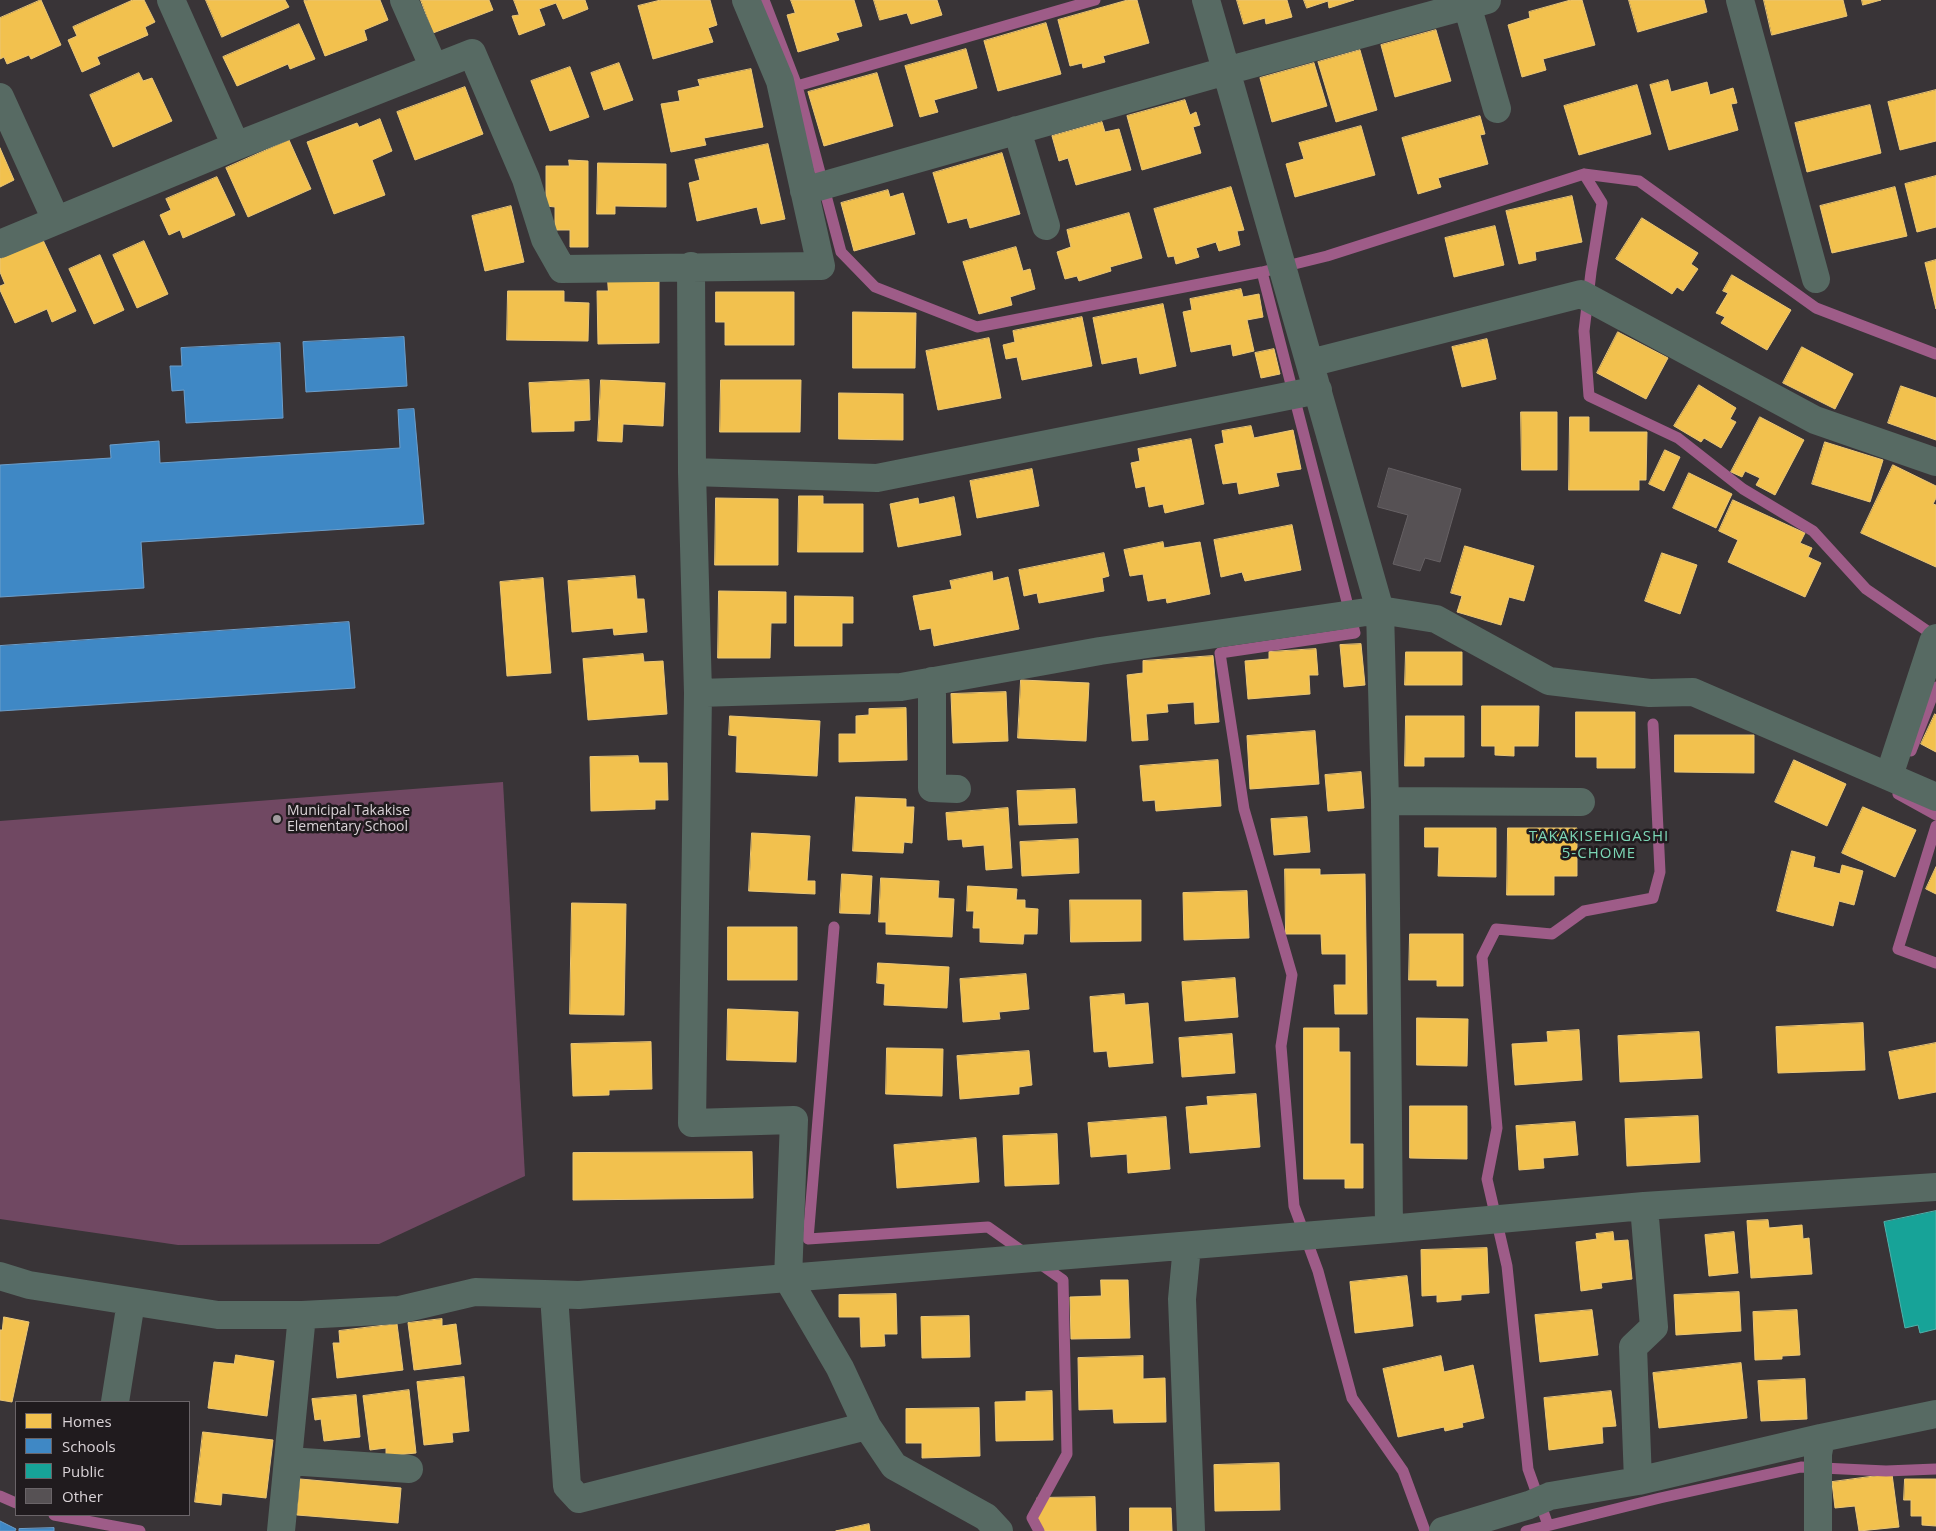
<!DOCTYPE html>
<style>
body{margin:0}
#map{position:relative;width:1936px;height:1531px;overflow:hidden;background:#393437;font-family:"Open Sans",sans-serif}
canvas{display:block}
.legend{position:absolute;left:15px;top:1401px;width:175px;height:115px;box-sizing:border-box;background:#201b1e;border:1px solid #6a6468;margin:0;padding:6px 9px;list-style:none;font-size:15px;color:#d9d2d6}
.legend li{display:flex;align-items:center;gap:10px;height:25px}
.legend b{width:25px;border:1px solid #6a6468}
</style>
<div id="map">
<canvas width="1936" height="1531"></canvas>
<ul class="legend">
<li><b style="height:14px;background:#f2c14e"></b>Homes</li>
<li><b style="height:14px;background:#3f88c5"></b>Schools</li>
<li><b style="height:14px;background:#17a398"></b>Public</li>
<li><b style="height:14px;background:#565154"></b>Other</li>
</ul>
</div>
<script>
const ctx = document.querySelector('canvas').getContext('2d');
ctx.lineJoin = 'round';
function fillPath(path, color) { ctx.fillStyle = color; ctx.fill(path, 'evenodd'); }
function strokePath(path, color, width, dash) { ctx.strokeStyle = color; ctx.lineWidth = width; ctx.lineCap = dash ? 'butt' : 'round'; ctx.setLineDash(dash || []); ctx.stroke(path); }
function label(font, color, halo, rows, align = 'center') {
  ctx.font = font + ' "Open Sans",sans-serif'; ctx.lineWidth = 5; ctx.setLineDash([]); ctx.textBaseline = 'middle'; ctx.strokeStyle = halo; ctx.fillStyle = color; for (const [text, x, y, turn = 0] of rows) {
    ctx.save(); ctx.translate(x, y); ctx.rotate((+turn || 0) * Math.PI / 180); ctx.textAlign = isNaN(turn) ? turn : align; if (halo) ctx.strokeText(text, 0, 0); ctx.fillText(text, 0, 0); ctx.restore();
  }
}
fillPath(new Path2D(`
 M503,782L525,1176L379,1244L178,1245L0,1219V821Z`), '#704862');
const homes = new Path2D(`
 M41,0L61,45L31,59L29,55L7,64L4,57L0,59V18Z
 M133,0H144L155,22L145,27L148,35L97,57L100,64L82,72L68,40L77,36L73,27Z
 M206,0H285L289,7L222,37Z
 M308,0H380L388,20L364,30L367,40L325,56L304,1Z
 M421,0H489L493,10L433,33Z
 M514,0H585L588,9L563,19L556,3L539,9L545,25L519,35L512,16L519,15Z
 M661,0H710L717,25L708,28L713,42L653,59L638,6Z
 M791,0H854L862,26L836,33L839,40L798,52L787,15L795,13Z
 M874,0H937L942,15L911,24L907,13L880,20Z
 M1128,0H1137L1149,43L1103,56L1105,62L1083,68L1082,63L1070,66L1058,20Z
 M1237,0H1287L1292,17L1266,24L1265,18L1244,24Z
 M1304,0H1354L1329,8L1328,1L1307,8Z
 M1571,0H1582L1595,45L1543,59L1546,70L1522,77L1508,25L1530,18L1529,12Z
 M1629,0H1704L1707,12L1638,32Z
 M1764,0H1843L1847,16L1772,35Z
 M1862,0H1881L1863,5Z
 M1046,23L1061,74L998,91L984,41Z
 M299,24L315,59L290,69L288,64L237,86L223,57Z
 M1436,30L1451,81L1395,97L1381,45Z
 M966,49L977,88L934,100L938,112L920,117L905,66Z
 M1360,50L1377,110L1336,122L1318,62Z
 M619,63L633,100L604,110L591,73Z
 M1314,63L1327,106L1272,122L1260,78Z
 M570,67L589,117L550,131L531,81Z
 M751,69L763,127L704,138L706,145L671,152L661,104L680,101L678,91L700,86L698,80Z
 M139,73L143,81L152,78L172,121L113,147L90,95Z
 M877,73L893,126L824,146L808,92Z
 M1668,80L1671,92L1707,82L1710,95L1733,88L1737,103L1731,104L1738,130L1669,150L1650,85Z
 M1637,85L1651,134L1579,155L1564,106Z
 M465,87L483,134L415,160L397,112Z
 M1936,90V141L1900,150L1888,102Z
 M1185,100L1190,115L1196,112L1200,125L1193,127L1201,153L1142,170L1127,116Z
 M1870,105L1881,153L1807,172L1795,123Z
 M1480,116L1485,134L1480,135L1488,164L1438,178L1441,187L1418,194L1402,138Z
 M380,119L392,151L372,160L385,195L334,214L307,142L357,123L359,127Z
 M1102,122L1105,132L1119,129L1131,170L1076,185L1068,158L1059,161L1052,136Z
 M1361,126L1375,175L1295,197L1286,164L1304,159L1299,143Z
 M289,140L311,189L248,217L226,168Z
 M768,144L785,219L761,224L757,207L697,221L689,183L700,180L695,160Z
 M0,148L14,180L0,187Z
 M1002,153L1020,214L970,228L967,218L948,223L933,173Z
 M569,160L588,161V247H570V230H555V207L546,206V166H569Z
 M598,163L666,164V207L615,206V214H597Z
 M1936,176V227L1917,232L1905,184Z
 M217,177L235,215L183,238L180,230L169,235L160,215L171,210L166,199Z
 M1231,187L1244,230L1237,231L1240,245L1219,251L1216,242L1196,248L1199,257L1176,264L1174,256L1168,257L1154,209Z
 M1895,187L1907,236L1832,253L1820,206Z
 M888,190L890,197L903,193L915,234L854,251L841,203Z
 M1572,196L1582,242L1535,252L1536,260L1519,264L1506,211Z
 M511,206L524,262L485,271L472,216Z
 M1129,213L1142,258L1110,267L1111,271L1079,281L1077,276L1065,279L1057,252L1071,247L1067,230Z
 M1642,218L1698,253L1691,264L1698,269L1683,291L1677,287L1672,294L1616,259Z
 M1495,226L1504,265L1454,277L1445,238Z
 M43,240L76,311L52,322L47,309L15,323L0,290V286L5,284L0,272V259Z
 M144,241L168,294L137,308L113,255Z
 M1016,247L1023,271L1030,269L1035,289L1010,297L1012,305L979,314L963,262Z
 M100,255L124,310L94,324L69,269Z
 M1936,260V309L1925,263Z
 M1732,275L1791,310L1767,350L1721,323L1725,317L1716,313L1728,293L1723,291Z
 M608,281H659V343L598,344L597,291H608Z
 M1241,289L1243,297L1259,294L1263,317L1247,320L1254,351L1233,356L1231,344L1191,352L1183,312L1192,310L1190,299Z
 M508,291H564V302L589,303L588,341L507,340Z
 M716,292H794V345H725V322H716Z
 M1163,304L1176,366L1140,374L1137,357L1102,364L1093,318Z
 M853,312L916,313L915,368H853Z
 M1082,317L1092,366L1022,380L1017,357L1006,359L1003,345L1015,342L1013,331Z
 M1618,332L1668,358L1646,399L1597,373Z
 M989,338L1001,398L938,410L926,351Z
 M1487,339L1496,379L1462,387L1452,347Z
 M1802,347L1853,374L1835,409L1783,383Z
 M1274,349L1280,374L1261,378L1255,353Z
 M589,380L590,420L574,421V431L532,432L529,383Z
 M601,380L665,383L663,426L623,424L622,442L598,441Z
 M721,380H801L800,432H720Z
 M1699,385L1736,408L1730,419L1736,422L1721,448L1704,438L1701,442L1674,426Z
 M1901,386L1936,398V440L1888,423Z
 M839,393L903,394V440L839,439Z
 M1521,412H1557V470H1522Z
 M1570,417H1589V432H1647L1646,480H1639V490H1569Z
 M1760,417L1804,440L1775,495L1756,485L1760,478L1745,471L1742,477L1731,472Z
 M1251,426L1254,438L1293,430L1301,469L1276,473L1279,486L1239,494L1237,482L1223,484L1215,445L1224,443L1222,431Z
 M1191,439L1204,504L1165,513L1163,504L1149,507L1145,486L1136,488L1131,463L1140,461L1138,449Z
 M1825,442L1883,460L1870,502L1812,484Z
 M1665,450L1680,457L1664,491L1649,484Z
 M1893,465L1936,486V498L1933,504L1936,505V567L1861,533Z
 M1032,469L1039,506L977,518L970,481Z
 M1689,473L1732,494L1716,528L1673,508Z
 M799,496H823V504H863V552H798Z
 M954,497L961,535L898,547L890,504L918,498L919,504Z
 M716,498L778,499V565H715Z
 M1733,500L1805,533L1800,543L1812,548L1808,557L1821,563L1805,597L1728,562L1738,540L1719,531Z
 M1292,525L1301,570L1245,581L1242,572L1221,577L1214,540Z
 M1163,542L1164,548L1200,542L1210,594L1167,603L1166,598L1148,601L1143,574L1130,576L1124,550Z
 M1465,546L1534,566L1524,601L1509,597L1501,625L1457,612L1462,596L1451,593Z
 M1104,553L1109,576L1102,578L1104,591L1039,603L1037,593L1024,596L1019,570Z
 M1662,553L1697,565L1680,614L1645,601Z
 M992,572L993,581L1008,577L1019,629L934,646L931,628L920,630L913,596L952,589L950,581Z
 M635,576L637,599H644L647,632L614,635L613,628L572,632L568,581Z
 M543,578L551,673L507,676L500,582Z
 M719,591L786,592V623H771L770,658H718Z
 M795,596L853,597V623H842V646H795Z
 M1361,644L1365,685L1344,687L1340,645Z
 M1316,649L1318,675H1309L1310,694L1248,699L1245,661L1269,659V652Z
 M1406,652H1462V685H1405Z
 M643,654L644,662L663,661L667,714L588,720L583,659Z
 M1213,656L1219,722L1195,724L1194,702L1167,704L1168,712L1146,714L1148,740L1132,741L1127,675L1143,673V661Z
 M1021,680L1089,683L1086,741L1018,738Z
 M1006,692L1008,741L953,743L951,694Z
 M1482,706H1539L1538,746H1514V756L1495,755V746H1482Z
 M906,708L907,760L839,762V734H856V716L869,715V709Z
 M1576,712H1635V768H1597V757H1576Z
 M1935,714L1936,715V752L1921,744Z
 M730,716L820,721L817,776L736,772L737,736L729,735Z
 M1406,716H1464V757H1424V766H1405Z
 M1315,731L1319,784L1250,789L1247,736Z
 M1675,735H1754V773L1675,772Z
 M638,756L639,763H667L668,800H655V809L591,811L590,757Z
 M1218,760L1221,806L1156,811L1155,800L1143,801L1140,766Z
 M1794,760L1846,784L1827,826L1775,802Z
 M1361,772L1364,808L1328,811L1325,775Z
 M1075,789L1077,823L1019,825L1017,791Z
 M856,797L906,799V807H914L912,843L904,842L903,853L853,851Z
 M1863,807L1916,830L1895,877L1842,853Z
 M1008,808L1012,868L986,870L984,845L963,847L962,839L948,840L946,813Z
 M1307,817L1310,852L1274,855L1271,819Z
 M1425,828H1496V877L1438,876L1439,847H1425Z
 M1508,828H1577V876H1554V895H1507Z
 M752,833L810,836L807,881H815V894L749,891Z
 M1078,839L1079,873L1022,876L1020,842Z
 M1792,851L1815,857L1813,867L1840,874L1842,865L1863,871L1854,905L1839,901L1833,926L1777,911Z
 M1936,867V894L1926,889Z
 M1285,869H1320V875L1365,874L1367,1014H1335L1334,985H1346V954H1322L1321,934H1286Z
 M842,874L872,876L870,914L840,913Z
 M881,878L939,881L938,898L954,899L952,937L886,934V922H879Z
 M968,886L1017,889L1016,900H1025V908L1038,909L1037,934H1024L1023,944L980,942V928H973L974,911H967Z
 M1247,891L1249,938L1184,940L1183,893Z
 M1070,900H1141V941L1071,942Z
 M572,903L626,904L624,1015L570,1014Z
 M728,927H797V980H728Z
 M1410,934H1463V986H1437V980H1409Z
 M878,963L949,967L947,1008L884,1005L885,984L877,983Z
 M1026,974L1029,1009L999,1012L1000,1019L963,1022L960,979Z
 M1235,978L1238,1017L1185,1021L1182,982Z
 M1124,994L1125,1005L1148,1003L1153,1063L1109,1067L1107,1051L1094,1052L1090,997Z
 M728,1009L798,1012L796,1062L727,1060Z
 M1417,1018L1468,1019L1467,1066L1417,1065Z
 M1863,1023L1865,1070L1778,1073L1776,1027Z
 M1304,1028H1339V1052H1350V1144H1363V1188H1345V1179H1304Z
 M1579,1030L1582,1080L1515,1085L1512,1044L1548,1042L1547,1032Z
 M1699,1032L1702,1078L1620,1082L1618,1036Z
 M1232,1034L1235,1073L1182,1077L1179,1038Z
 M651,1042L652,1089L609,1090V1095L573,1096L571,1044Z
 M1936,1043V1092L1899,1099L1889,1052Z
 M887,1048L943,1049L942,1096L886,1094Z
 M1029,1051L1032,1085L1019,1087V1094L960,1099L957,1056Z
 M1256,1094L1260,1147L1190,1153L1186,1107L1208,1105L1207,1097Z
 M1410,1106H1467V1159L1410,1158Z
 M1698,1116L1700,1162L1627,1166L1625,1119Z
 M1166,1117L1170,1169L1128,1173L1127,1154L1091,1157L1088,1123Z
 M1575,1122L1578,1155L1543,1158L1544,1168L1519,1170L1516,1126Z
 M1057,1134L1059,1184L1005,1186L1003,1136Z
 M976,1138L979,1182L897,1188L894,1145Z
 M752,1152L753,1198L573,1200V1153Z
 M1768,1220L1769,1228L1802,1225L1803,1239L1809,1238L1812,1274L1751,1278L1747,1221Z
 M1613,1232L1614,1241L1628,1240L1632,1279L1601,1283L1602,1288L1581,1291L1576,1242L1597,1239L1596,1234Z
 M1734,1232L1738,1273L1709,1276L1705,1235Z
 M1487,1248L1489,1293L1461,1295V1300L1437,1302V1295L1422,1296L1421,1250Z
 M1407,1276L1413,1326L1355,1333L1350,1282Z
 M1101,1280H1128L1130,1338L1071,1339L1070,1297L1101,1296Z
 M1739,1292L1741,1331L1676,1335L1674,1295Z
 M896,1294L897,1334H884L885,1346L861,1347L860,1317H839V1295Z
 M1592,1310L1598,1355L1540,1362L1535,1315Z
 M1797,1310L1800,1355L1782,1356V1359L1755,1360L1753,1312Z
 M969,1316L970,1357L922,1358L921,1317Z
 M4,1317L29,1322L12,1402L0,1400V1330H2Z
 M442,1319V1326L456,1324L461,1364L414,1370L408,1323Z
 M397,1324L403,1370L337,1378L333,1343H340L339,1331Z
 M236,1355L274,1361L267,1416L208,1408L214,1362L234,1364Z
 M1143,1356V1379L1165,1378L1166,1422L1114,1423L1113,1409L1079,1410L1078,1358Z
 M1441,1356L1444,1372L1473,1365L1484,1418L1462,1423L1463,1427L1445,1431L1444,1427L1398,1437L1383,1369Z
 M1741,1363L1747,1418L1659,1428L1653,1373Z
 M464,1377L469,1431L452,1433L453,1442L424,1445L417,1382Z
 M1805,1379L1807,1419L1761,1421L1758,1381Z
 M409,1390L416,1453L386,1456V1448L370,1450L363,1396Z
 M1052,1391L1053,1440L996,1441L995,1402L1026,1401V1392Z
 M1611,1391L1616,1426L1602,1427L1603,1443L1549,1450L1544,1398Z
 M356,1395L360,1437L324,1441L321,1419L315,1420L312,1399Z
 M979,1408L980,1456L922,1458V1443H906V1409Z
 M203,1432L273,1440L266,1498L222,1493L221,1505L195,1502Z
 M1279,1463L1280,1510L1215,1511L1214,1465Z
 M1892,1474L1899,1527L1859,1531L1855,1506L1835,1508L1832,1482Z
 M300,1479L401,1488L398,1523L297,1515Z
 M1905,1479H1936V1526L1922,1525V1516H1911V1500H1904Z
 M1095,1497L1096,1531H1038L1037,1498Z
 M1130,1508H1171L1172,1531H1130Z
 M869,1524L870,1531H836Z`);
fillPath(homes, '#f2c14e');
strokePath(homes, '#eac677', 1);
const schools = new Path2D(`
 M404,337L407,386L306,392L303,342Z
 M280,343L283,418L186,423L184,390L172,391L170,366H182L181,348Z
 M414,409L424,524L141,542L144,588L0,597V465L111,458L110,445L159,441L160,463L400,448L398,410Z
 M349,622L355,688L0,711V646Z
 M0,1521L16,1529L15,1531H0Z
 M54,1528V1531H19V1529Z`);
fillPath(schools, '#3f88c5');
strokePath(schools, '#6d9eca', 1);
const public = new Path2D(`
 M1936,1211V1329L1920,1333L1918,1325L1905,1328L1884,1222Z`);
fillPath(public, '#17a398');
strokePath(public, '#51b1ab', 1);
strokePath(new Path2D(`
 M764,0L797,86L841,252L875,287L977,327L1262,272L1327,256L1584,174L1639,181L1816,308L1936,354
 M797,86L1095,0
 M1584,174L1602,203L1591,272L1584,331L1589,396L1678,438L1743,489L1813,531L1866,589L1936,637
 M1262,272L1355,633L1220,653L1244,809L1292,975L1281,1046L1294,1206L1318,1271L1352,1398L1403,1471L1425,1531
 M1911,751L1936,687
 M1898,794L1936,815
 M1936,826L1898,949L1936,963
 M834,927L808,1239L988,1227L1063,1280L1067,1454L1032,1518L1039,1531
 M0,1496L16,1503
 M54,1515L140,1531
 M1548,1525L1528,1469L1507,1266L1487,1179L1497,1128L1482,957L1496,929L1552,934L1584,911L1653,898L1660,872L1653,724
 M1526,1531L1660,1498L1801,1467L1886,1471L1936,1469`), '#9e5c88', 11);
const building = new Path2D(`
 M1389,468L1461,489L1440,562L1425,558L1420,571L1393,564L1408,515L1378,507Z`);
fillPath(building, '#565154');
strokePath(building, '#666164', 1);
strokePath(new Path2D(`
 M171,0L236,146
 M404,0L434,68
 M1206,0L1380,610L1385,801L1389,1229
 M1740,0L1816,279
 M1467,5L1497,109
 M0,97L56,220
 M1017,130L1046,226
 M804,191L1226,71L1487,0
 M0,244L236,146L472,53L526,179L545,239L562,269L821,266L780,81L746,0
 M691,266L692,472L698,693L692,1123L794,1120L788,1279L840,1368L867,1426L894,1466L986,1517L999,1531
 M1310,363L1581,294L1815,420L1936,462
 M692,472L877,478L1318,390
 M932,681V788L957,789
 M698,693L901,687L1100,651L1380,610L1436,619L1549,681L1650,693L1693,692L1936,797
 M1889,776L1933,642L1936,638
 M1385,801L1581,802
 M1187,1246L1182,1299L1191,1531
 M0,1276L29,1285L218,1315H302L399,1310L475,1292L579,1295L1389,1229L1644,1206L1936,1187
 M554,1295L567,1486L579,1499L867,1426
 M115,1402L131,1302
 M288,1461L409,1469
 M1638,1481L1633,1347L1654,1327L1644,1206
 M281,1531L302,1315
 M1443,1531L1529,1505L1550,1496L1638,1481L1821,1438L1936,1414
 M1818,1531V1454L1821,1438`), '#576a63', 28);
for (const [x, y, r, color] of [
 [277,819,5,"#a19b9e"]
]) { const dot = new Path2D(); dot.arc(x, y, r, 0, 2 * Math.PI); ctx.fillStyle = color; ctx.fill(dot); strokePath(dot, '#201b1e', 2); }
label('14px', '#d9d2d6', '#201b1e', [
 ["Municipal Takakise",287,811],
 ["Elementary School",287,827]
], 'left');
ctx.letterSpacing = '1px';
label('15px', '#7cd7b6', '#201b1e', [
 ["TAKAKISEHIGASHI",1599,837],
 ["5-CHOME",1599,854]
]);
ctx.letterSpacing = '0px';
</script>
